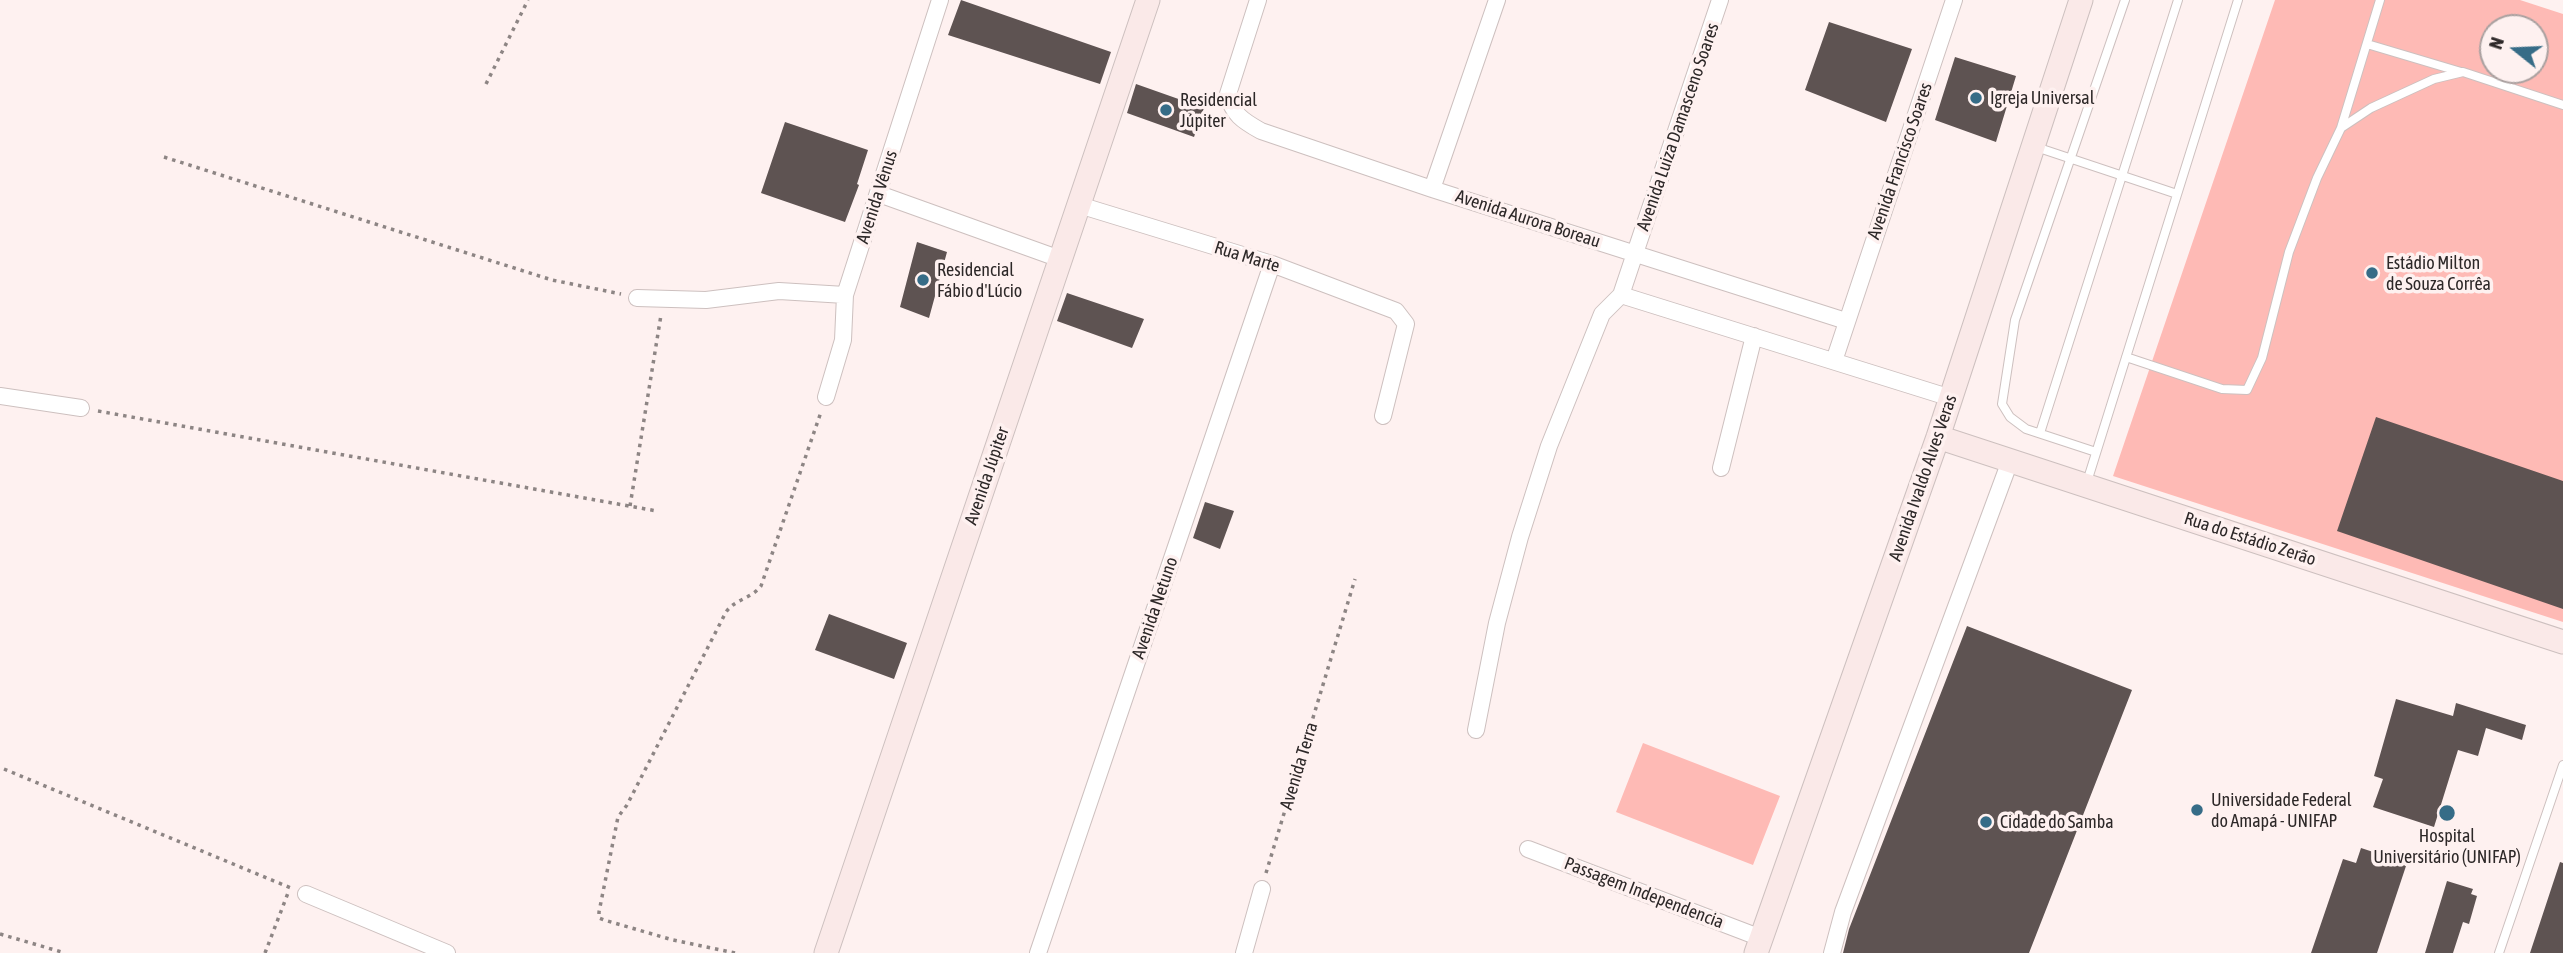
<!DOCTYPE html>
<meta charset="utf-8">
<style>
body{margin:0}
#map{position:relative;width:2563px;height:953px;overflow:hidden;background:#fef1f0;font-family:"Asap Condensed",sans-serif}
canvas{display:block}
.north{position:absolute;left:2479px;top:14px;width:70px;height:70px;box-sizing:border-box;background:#fef1f0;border:2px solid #aaa1a0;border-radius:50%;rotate:288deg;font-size:19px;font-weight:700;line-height:28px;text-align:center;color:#2d2828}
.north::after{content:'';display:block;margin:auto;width:24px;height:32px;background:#366c87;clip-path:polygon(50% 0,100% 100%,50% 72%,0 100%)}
</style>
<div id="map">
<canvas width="2563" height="953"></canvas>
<div class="north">N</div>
</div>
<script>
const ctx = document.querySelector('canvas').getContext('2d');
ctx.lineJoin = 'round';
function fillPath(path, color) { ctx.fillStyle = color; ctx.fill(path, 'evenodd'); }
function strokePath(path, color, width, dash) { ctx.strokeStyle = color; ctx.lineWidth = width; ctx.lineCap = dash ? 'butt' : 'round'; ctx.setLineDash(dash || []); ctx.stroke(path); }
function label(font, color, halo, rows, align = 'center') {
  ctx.font = font + ' "Asap Condensed",sans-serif'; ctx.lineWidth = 7; ctx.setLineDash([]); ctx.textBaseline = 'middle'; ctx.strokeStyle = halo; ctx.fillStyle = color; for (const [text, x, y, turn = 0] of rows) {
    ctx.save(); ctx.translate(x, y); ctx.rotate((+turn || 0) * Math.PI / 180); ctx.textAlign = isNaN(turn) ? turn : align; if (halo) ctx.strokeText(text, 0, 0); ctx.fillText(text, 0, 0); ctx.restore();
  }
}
fillPath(new Path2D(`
 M2275,0H2520L2563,14V622L2113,476ZM2493,28H2535V70H2493Z
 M1643,743L1780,796L1753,865L1616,812Z`), '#febab5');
fillPath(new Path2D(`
 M961,0L1111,52L1100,84L948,35Z
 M1829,22L1912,49L1886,122L1805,90Z
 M1955,57L2016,76L1996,142L1935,120Z
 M1136,84L1204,108L1194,137L1127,113Z
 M785,122L868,150L857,184L859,185L845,222L761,193Z
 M917,242L947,252L929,318L900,307Z
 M1067,293L1144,319L1132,348L1057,321Z
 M2376,417L2563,481V609L2337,531Z
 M1205,502L1234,511L1220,549L1193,538Z
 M829,614L907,643L894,679L815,650Z
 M1967,626L2132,690L2029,953H1843L1849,929Z
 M2396,699L2453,716L2456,703L2526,725L2522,740L2486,728L2478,756L2458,750L2434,827L2373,807L2383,779L2374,776Z
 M2361,848L2407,863L2377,953H2311L2343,859L2356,863Z
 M2560,862L2563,863V953H2530Z
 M2447,881L2473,889L2471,894L2477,896L2469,924L2463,922L2453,953H2425Z`), '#5e5352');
const lane = new Path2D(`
 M2367,44L2461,72
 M2341,128L2380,0
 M2036,147L2177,194
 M2126,357L2222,389L2247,390L2262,358L2289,252L2317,178L2341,128L2371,108L2434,79L2463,72L2563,105
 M2040,433L2178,0
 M2096,452L2026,429L2010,417L2002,404L2015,320L2125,0
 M2086,485L2238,0
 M2499,953L2563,765`);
const street = new Path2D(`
 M1258,0L1228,94C1232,114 1243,121 1261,131L1432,189L1846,321
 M1432,189L1497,0
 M879,194L1060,259
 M1079,205L1272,264L1396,311L1406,324L1383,416
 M1621,295L1951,398
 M637,298L706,300L779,291L845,295
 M1834,361L1954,0
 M0,396L81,408
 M826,397L843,340L845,295L940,0
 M1721,468L1754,336
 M1476,730L1497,623L1520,537L1549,446L1602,314L1621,295L1720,0
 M1528,849L1761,938
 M306,894L447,953
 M1038,953L1272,264
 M1244,953L1262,889
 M1832,953L1843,912L2010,461`);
const secondary = new Path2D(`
 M1938,437L2563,642
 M826,953L1148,0
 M1756,953L1938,437L2081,0`);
strokePath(lane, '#cdc0bf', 10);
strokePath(street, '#cdc0bf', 18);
strokePath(secondary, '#cdc0bf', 25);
strokePath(new Path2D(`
 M486,84L528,0
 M164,157L552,280L621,294
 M98,411L657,511
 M630,506L661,315
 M4,769L291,888
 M1266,873L1355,579
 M0,934L65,953
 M265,953L288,893
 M735,953L673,940L604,920L599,918V912L618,817L627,805L726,612C735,599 751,599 761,586L821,412`), '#8d8584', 3.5, [3.5, 5]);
strokePath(lane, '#fff', 8);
strokePath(street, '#fff', 16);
strokePath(secondary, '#fae9e8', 23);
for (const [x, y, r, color] of [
 [1976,98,7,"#366c87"],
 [1166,110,7,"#366c87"],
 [2372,273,7,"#366c87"],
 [923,280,7,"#366c87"],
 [2197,810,7,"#366c87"],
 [2447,813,9,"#366c87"],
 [1986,822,7,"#366c87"]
]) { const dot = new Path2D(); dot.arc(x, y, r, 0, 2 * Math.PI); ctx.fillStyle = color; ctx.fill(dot); strokePath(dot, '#fef1f0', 2.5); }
label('18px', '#2d2828', '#fef1f0', [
 ["Igreja Universal",1990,98],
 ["Residencial",1180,100],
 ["Júpiter",1180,121],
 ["Estádio Milton",2386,263],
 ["de Souza Corrêa",2386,284],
 ["Residencial",937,270],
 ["Fábio d'Lúcio",937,291],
 ["Universidade Federal",2211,800],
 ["do Amapá - UNIFAP",2211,821],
 ["Cidade do Samba",2000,822],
 ["Hospital",2447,836,"center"],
 ["Universitário (UNIFAP)",2447,857,"center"]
], 'left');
label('18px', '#2d2828', '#fef1f0', [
 ["Avenida Luiza Damasceno Soares",1678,127,-71],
 ["Avenida Francisco Soares",1900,161,-71],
 ["Avenida Vênus",877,197,-72],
 ["Avenida Aurora Boreau",1528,219,18],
 ["Rua Marte",1247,257,17],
 ["Avenida Júpiter",987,476,-71],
 ["Avenida Ivaldo Alves Veras",1923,478,-71],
 ["Rua do Estádio Zerão",2250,539,18],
 ["Avenida Netuno",1155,608,-71],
 ["Avenida Terra",1299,766,-73],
 ["Passagem Independencia",1644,893,21]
]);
</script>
